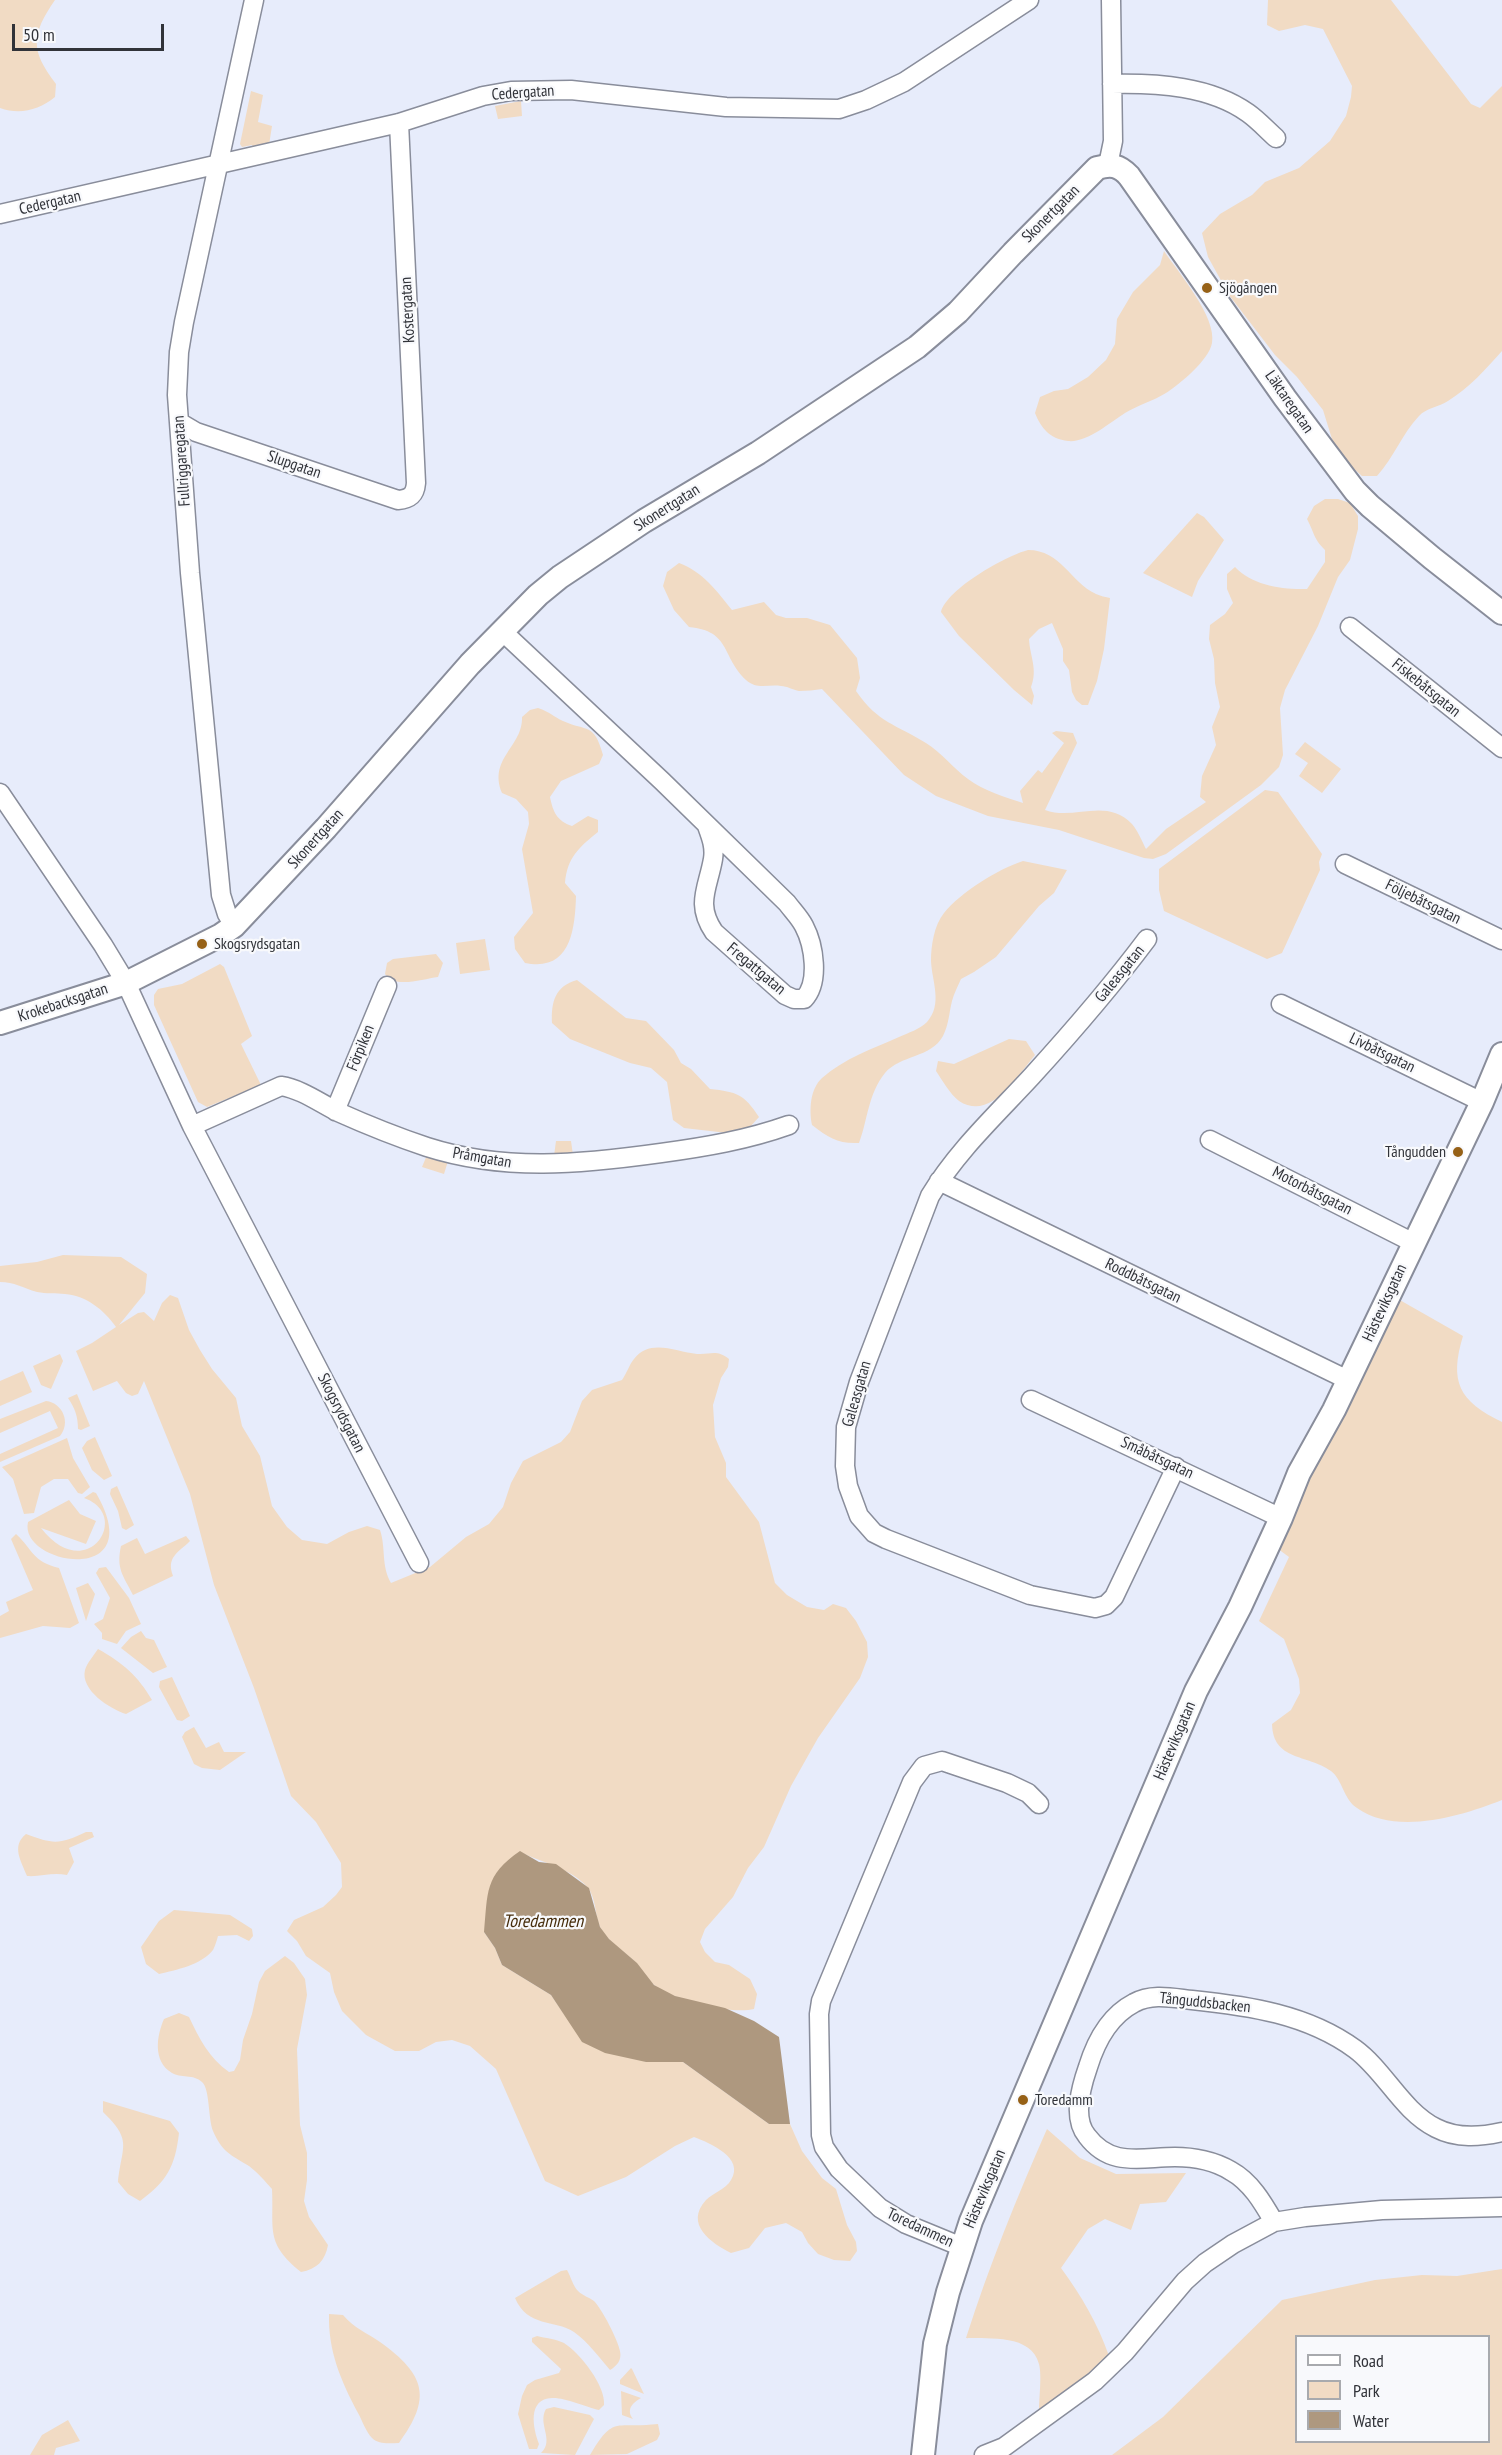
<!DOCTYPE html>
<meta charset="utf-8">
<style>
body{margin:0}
#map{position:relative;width:1502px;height:2455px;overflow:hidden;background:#e7ecfb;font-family:"PT Sans Narrow",sans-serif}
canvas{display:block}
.legend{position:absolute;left:1295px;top:2335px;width:195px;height:108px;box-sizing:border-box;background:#f8f9fc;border:2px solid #a8aaae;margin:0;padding:8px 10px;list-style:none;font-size:18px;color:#313339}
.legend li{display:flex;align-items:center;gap:12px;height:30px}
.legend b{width:30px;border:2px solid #a8aaae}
.scale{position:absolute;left:12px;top:24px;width:152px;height:27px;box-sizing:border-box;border:3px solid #313339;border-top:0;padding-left:8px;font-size:18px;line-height:21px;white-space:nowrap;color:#313339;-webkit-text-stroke:4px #f8f9fc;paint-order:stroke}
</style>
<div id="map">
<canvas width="1502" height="2455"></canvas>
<ul class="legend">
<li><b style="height:8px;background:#fff"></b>Road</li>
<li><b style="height:16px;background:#f1dbc4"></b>Park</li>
<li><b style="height:16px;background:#ae987f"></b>Water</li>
</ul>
<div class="scale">50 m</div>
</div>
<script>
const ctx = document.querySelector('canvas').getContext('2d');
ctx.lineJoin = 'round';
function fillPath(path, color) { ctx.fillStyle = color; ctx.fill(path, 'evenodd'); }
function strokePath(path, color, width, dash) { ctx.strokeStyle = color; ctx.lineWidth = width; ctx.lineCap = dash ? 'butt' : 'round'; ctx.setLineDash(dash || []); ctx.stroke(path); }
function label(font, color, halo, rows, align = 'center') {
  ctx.font = font + ' "PT Sans Narrow",sans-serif'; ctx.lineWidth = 4.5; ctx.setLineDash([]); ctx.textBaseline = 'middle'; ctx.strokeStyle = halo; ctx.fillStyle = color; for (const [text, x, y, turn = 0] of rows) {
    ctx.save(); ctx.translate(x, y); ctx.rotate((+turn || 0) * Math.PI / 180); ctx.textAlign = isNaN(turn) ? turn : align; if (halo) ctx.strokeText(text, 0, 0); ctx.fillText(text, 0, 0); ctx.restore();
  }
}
fillPath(new Path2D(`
 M0,0H55C31,35 30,50 56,84L55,97C39,110 20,115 0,108Z
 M1268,0H1391L1471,104L1480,108L1502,86V351C1486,369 1469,388 1448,401C1439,407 1426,408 1419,416C1402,434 1394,457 1377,476H1362L1343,459L1332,439L1323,410L1297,377L1275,355L1229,295L1208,257L1202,233L1220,214L1252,195L1265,182L1299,168L1330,141L1346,116L1351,97L1352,86L1323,29L1305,25L1279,31L1267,25Z
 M251,91L263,95L258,122L272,126L269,145L253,148L252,145L242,147L240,144Z
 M521,101L522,116L498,119L495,106Z
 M1164,251C1178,272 1217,317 1212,343C1209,360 1180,384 1166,393C1153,401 1138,405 1125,413C1109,423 1087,443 1068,441C1050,439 1041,428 1035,413L1040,397L1054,391L1068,389L1088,377L1106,360L1115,344L1117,319L1133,292L1160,265Z
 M1325,499H1338L1350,503L1358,516V529L1350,560L1338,577L1318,626L1285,690L1280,708L1283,755L1279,767L1261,785L1166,854L1153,859L1144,858L1059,830L988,816L936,796L904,775L822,689C815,690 807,691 799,691C793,690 787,686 781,686C768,684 757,690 746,680C721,656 731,631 689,627L674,610L663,586L667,572L679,563C703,572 717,591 732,610L764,602L776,615L786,618H807L830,625L857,658L860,678L856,691C879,724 896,724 926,743C941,752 953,768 968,779C984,791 1005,797 1023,803L1020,791L1038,770L1042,773L1064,743L1052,733L1056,731L1073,733L1077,743L1045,810C1074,821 1106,797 1132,824C1138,831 1142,841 1146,849L1166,829L1206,802L1200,797L1202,776L1216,745L1212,727L1220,707L1215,683L1214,659L1209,639L1210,625L1225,614L1233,603L1227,589V574L1235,567C1252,585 1282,590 1307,589L1325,562V550C1313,538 1315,534 1307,519L1314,506Z
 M1197,513L1204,517L1224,540L1198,581L1192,597L1143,573Z
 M1028,550C1061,550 1070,582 1096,594C1100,596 1106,597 1110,598L1104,649L1097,681L1088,705H1082L1076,700L1072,692L1069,670L1063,661V649L1052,623L1039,629L1029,639C1030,657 1038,669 1031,687L1034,696L1032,705L1014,690L959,636L941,612C947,589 1005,556 1028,550Z
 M538,708C550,712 554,717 563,721C587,732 594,722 603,755L599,764L561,781L550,797C553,812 557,821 572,826L588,816L598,820V832C579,847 567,858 565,883L576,896C575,931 570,972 525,963L515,949L514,937L533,913L522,849L529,824L528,812L516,799L502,793C488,758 523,747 522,717L530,710Z
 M1305,742L1341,769L1322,793L1299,776L1308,763L1295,754Z
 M1265,790L1278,792L1322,854L1319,862L1320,870L1282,953L1267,959L1164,911L1159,890V869Z
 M1023,861L1067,870L1054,893L1039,906L996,957L974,972L961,979C958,986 954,993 952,1001C949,1013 949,1024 943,1036C931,1058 900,1055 885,1073C868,1094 868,1119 859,1143C838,1144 829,1138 812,1125C809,1110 810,1089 822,1078C843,1059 874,1048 899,1037C908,1033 920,1029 927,1022C943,1004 932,982 931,961C931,946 934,925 944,913C961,892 998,869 1023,861Z
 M485,939L490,970L460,974L456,943Z
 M436,954L443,963L438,977C422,979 395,989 385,974L387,963L393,959Z
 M220,964L224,967L252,1036L241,1044L261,1085L207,1107L198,1102L154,1005V995L158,989L182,984Z
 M577,980L626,1018L646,1021L674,1050L681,1063L691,1069L710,1089C737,1092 744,1094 759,1117L750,1127L736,1134L684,1128L673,1120L667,1082L651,1068L630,1063L570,1039L552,1023C551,1002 555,986 577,980Z
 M1009,1039L1026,1041L1035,1055C1017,1076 991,1122 959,1101C950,1094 942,1080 936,1071L938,1061L954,1064Z
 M556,1141H571L573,1155L554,1156Z
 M427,1155L448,1161L444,1174L422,1167Z
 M63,1255L121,1257L147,1274L145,1293L119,1325L138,1313L144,1312L154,1321L162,1303L170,1295L178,1298L189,1330L200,1350L212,1369L236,1398L242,1426L260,1456L272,1506L287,1527L302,1540L327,1544L349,1532L367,1526L380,1530C386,1548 381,1566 391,1583L430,1567L466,1537L489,1524L503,1507L511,1483L523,1461L561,1442L570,1432L582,1401L592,1390L622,1380C627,1373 629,1365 634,1359C650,1338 676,1352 697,1354C711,1355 716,1349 729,1359L728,1367L721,1378L713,1405L715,1437L726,1463V1477L759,1522L775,1583L787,1595L807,1607L824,1610L833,1604L846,1608L856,1621L867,1642L868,1657L860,1678L818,1738L791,1786L764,1847L748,1868L733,1897L705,1929L700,1942L705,1952L715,1962L729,1965L750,1979L757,1994L754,2009C732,2015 670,2000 653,1984C645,1977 641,1967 633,1960C622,1950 607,1941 600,1927C595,1916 596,1898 588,1888C573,1869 541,1862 520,1852L484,1932L495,1948L502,1965L551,1995L564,2014L646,2062H683L769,2124H790L802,2151L822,2178L836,2189L847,2225L856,2242L857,2251L850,2261L834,2260L818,2254L808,2243L802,2232L786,2223L765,2228L749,2248L731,2253C711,2243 684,2224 706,2200C713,2193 726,2189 731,2180C745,2158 710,2143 694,2137L675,2146L626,2177L578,2196L545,2181L496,2069L470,2046L452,2040L436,2042L419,2051H395L366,2035L342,2011L334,1992L330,1973L306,1956L297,1941L287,1931L294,1920L323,1907L336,1895L342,1887L341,1863L316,1822L291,1796L254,1688L214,1585L190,1494L144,1381L138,1394L132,1396L126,1393L117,1381L93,1391L76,1351L92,1343L116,1327C104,1310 87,1296 65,1294C56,1293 46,1294 37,1292C23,1288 14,1282 0,1282V1266L37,1262Z
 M1398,1299L1463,1336C1449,1382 1459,1401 1502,1422V1800C1462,1816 1396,1836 1357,1808C1344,1800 1342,1779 1331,1771C1307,1754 1273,1761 1272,1724L1291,1710L1300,1693L1299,1679L1284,1639L1259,1621L1289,1557L1274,1546Z
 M60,1354L63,1361L51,1389L41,1385L33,1366Z
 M23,1371L32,1392L0,1406V1381Z
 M77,1394L90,1426L81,1430L78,1429C78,1417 75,1408 68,1398Z
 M46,1401C63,1403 71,1423 60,1436L0,1462V1454L58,1428L50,1411L0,1433V1419Z
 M95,1437L112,1476L104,1480L92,1470L82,1448L87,1441Z
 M67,1438L73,1458L90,1487L82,1494L78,1493L68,1479H54L41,1487L34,1513L24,1514L13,1479L2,1467Z
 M117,1486L134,1525L126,1530L122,1528L118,1511L110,1494L111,1489Z
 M93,1492L96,1493C151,1588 18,1565 28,1522L69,1500L80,1514L96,1521L86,1544L41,1528C87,1587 133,1515 84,1498Z
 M16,1534C34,1551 32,1561 59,1568L79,1623L70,1628L43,1626L0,1638V1616L9,1611L6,1602L33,1590L11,1539Z
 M186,1536L190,1541C178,1553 166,1557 173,1576L133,1595C123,1575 116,1569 121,1546L137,1538L145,1554Z
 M106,1567L129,1598L141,1624L126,1631L117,1644L102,1639V1633L94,1624L103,1619L110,1598L96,1573L99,1568Z
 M88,1583L95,1594L86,1621L76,1588Z
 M141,1631L146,1638L154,1640L167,1667L153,1673L121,1648L131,1637Z
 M98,1649C123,1663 138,1676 152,1700L126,1714C110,1709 80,1690 85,1670C87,1663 94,1655 98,1649Z
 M172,1677L190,1716L182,1721L177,1720L159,1687L160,1681Z
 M194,1727L206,1748L219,1742L224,1752H246L220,1770L202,1768L194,1764L182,1737L185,1732Z
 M86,1832H92L94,1837L69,1848L74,1862L67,1875C52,1872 41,1877 27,1876C21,1861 11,1846 26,1834C53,1844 59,1845 86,1832Z
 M174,1910L230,1915L252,1929L253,1936L249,1941L237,1935L218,1936C217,1940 215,1946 213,1950C201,1965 176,1970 159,1974L146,1964L141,1947L159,1921Z
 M285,1956L294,1963L305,1979L307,1995L297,2049L300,2125L307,2153V2180L304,2201L309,2217L328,2245C325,2261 317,2269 301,2272C265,2243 274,2230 272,2189C265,2181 257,2172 249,2166C231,2155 222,2152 213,2131C208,2118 210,2089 202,2082C194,2074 180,2078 172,2073C152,2061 157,2035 164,2019L179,2013L189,2017C199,2038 209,2058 229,2072L234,2071L240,2060L243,2040L252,2014L259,1982L265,1971Z
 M103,2101L170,2121L179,2133C175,2167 167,2181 140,2201L128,2194L118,2182C122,2145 133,2141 103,2112Z
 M1047,2129L1080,2158L1116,2174L1186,2173L1166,2202L1140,2204L1131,2230L1105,2219L1088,2229L1061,2268C1081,2295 1098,2324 1109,2356L1086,2376L1039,2410C1039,2398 1042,2375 1039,2364C1031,2334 990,2339 966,2338C989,2266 1017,2197 1047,2129Z
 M1502,2269V2455H1112L1163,2417L1282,2300L1375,2280L1422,2275L1457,2276ZM1296,2336H1488V2442H1296Z
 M567,2270C571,2277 573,2286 578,2291C583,2296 589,2297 594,2301C602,2309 618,2340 620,2351C622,2360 617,2366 610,2370C599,2357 588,2342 574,2332C554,2319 528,2328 515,2298L561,2271Z
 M329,2314L343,2315C354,2328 367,2333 380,2342C426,2375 432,2398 399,2443C390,2443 379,2445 372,2438C366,2432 362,2420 358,2413C341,2381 328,2351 329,2314Z
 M537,2336C545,2338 556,2339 564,2343C580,2353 606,2386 604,2405L599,2410C587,2407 563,2397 552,2398C527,2399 533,2428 539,2444L537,2449H529L518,2414L522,2396L527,2385L535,2380L559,2373L561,2369L532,2342V2338Z
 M631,2368L632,2369L644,2394L620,2384V2380Z
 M621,2391L641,2398C632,2403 626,2410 633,2419L622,2415Z
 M554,2407L590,2415L594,2419L575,2455L541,2453C555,2440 537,2424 546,2409Z
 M68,2420L80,2441L56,2448L54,2455H30L42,2435Z
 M658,2424L660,2434L657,2440L627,2454L590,2455C614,2414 615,2429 658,2424Z`), '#f1dbc4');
fillPath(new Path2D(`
 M520,1851L539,1862L556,1864L589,1888L600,1927L609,1939L637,1963L654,1985L675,1996L725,2008L754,2021L779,2037L790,2124H769L683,2062H646L605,2053L582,2042L551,1995L502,1965L495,1948L484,1932C488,1892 484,1876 520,1851Z`), '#ae987f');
const minor = new Path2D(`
 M1112,84C1158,83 1210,86 1248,113C1258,120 1267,130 1276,138
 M1108,165L1113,141L1111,0
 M0,214L399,123L483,96L511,91L571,90L726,107L839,109L866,100L904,82L1029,0
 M179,422L196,432L398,500C410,499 415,495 416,483L399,123
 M1350,627L1502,748
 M502,631L662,781L787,903C793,911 800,918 804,926C814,945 820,982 804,999H794L785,995L714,932C695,904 708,888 713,859C715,847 711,837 707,826
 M0,793L103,945L126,983L192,1126L419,1563
 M1345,864L1502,940
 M234,926L227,914L221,895L190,573L177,395L179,352L184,322L254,0
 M1147,939C1111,987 1072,1032 1032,1076C996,1115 957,1151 930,1196L859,1382L846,1427L845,1466L848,1486L859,1516L874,1533L886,1539L1030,1595L1095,1608L1106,1605L1114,1597L1176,1467
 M1281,1004L1482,1102
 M335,1111L387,986
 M192,1126L281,1086C301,1089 320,1103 338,1112C367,1125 397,1137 427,1147C505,1172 582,1164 661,1153C705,1147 747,1140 789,1125
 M1210,1140L1414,1243
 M939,1181L1348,1380
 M1031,1400L1281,1518
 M1274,2222C1263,2203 1251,2182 1231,2171C1215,2161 1193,2157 1175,2157C1141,2157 1111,2168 1087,2136C1072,2118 1081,2087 1088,2067C1096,2041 1109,2016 1134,2003C1152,1993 1173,1998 1192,2000C1249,2006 1307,2014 1355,2049C1385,2071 1402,2111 1436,2128C1457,2139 1480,2137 1502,2132
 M962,2247L906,2224L880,2208L839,2169L824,2147L821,2135L819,2014L821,2001L912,1782L924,1766L942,1761L1007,1783L1028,1793L1039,1804
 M984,2455L1004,2447L1095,2381L1125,2352L1185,2281L1205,2263L1233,2244L1274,2222L1305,2217L1382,2210L1502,2207`);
const tertiary = new Path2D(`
 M0,1023L126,983L221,935L234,926L326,828L470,664L538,595L560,577L644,521L758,453L917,347L958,312L1013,253L1097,168C1111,164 1119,165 1129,176L1285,398L1355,491L1370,506L1432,558L1502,613
 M923,2455L935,2344L948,2292L971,2221L1196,1691L1240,1607L1281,1518L1299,1473L1334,1410L1482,1102L1502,1054`);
strokePath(minor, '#898d9b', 21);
strokePath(tertiary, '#898d9b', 26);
strokePath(minor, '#fff', 18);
strokePath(tertiary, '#fff', 22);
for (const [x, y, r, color] of [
 [1207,288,6,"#966117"],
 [202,944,6,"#966117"],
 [1458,1152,6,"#966117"],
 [1023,2100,6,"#966117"]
]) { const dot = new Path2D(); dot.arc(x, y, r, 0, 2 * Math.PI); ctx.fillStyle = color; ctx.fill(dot); strokePath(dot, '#f8f9fc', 2); }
label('16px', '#313339', '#f8f9fc', [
 ["Cedergatan",523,93,-4],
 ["Cedergatan",50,203,-13],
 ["Skonertgatan",1051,214,-45],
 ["Kostergatan",408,310,-93],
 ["Läktaregatan",1289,402,55],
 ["Fullriggaregatan",182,461,-94],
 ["Slupgatan",294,465,19],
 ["Skonertgatan",667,508,-32],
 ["Fiskebåtsgatan",1426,688,39],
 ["Skonertgatan",316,839,-48],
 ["Följebåtsgatan",1423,902,26],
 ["Fregattgatan",756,969,40],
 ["Galeasgatan",1120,974,-51],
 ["Krokebacksgatan",63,1003,-18],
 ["Förpiken",361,1048,-68],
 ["Livbåtsgatan",1382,1053,26],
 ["Pråmgatan",482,1158,10],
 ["Motorbåtsgatan",1312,1191,27],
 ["Roddbåtsgatan",1143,1281,26],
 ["Hästeviksgatan",1385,1303,-65],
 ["Galeasgatan",857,1394,-74],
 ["Skogsrydsgatan",341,1413,63],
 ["Småbåtsgatan",1157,1458,25],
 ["Hästeviksgatan",1175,1741,-67],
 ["Tånguddsbacken",1205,2003,6],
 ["Hästeviksgatan",985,2189,-67],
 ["Toredammen",920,2228,25]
]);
label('16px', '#313339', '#f8f9fc', [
 ["Sjögången",1219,288],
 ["Skogsrydsgatan",214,944],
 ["Tångudden",1446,1152,"right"],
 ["Toredamm",1035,2100]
], 'left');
label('italic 18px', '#452c0b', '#f8f9fc', [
 ["Toredammen",543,1922]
]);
</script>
